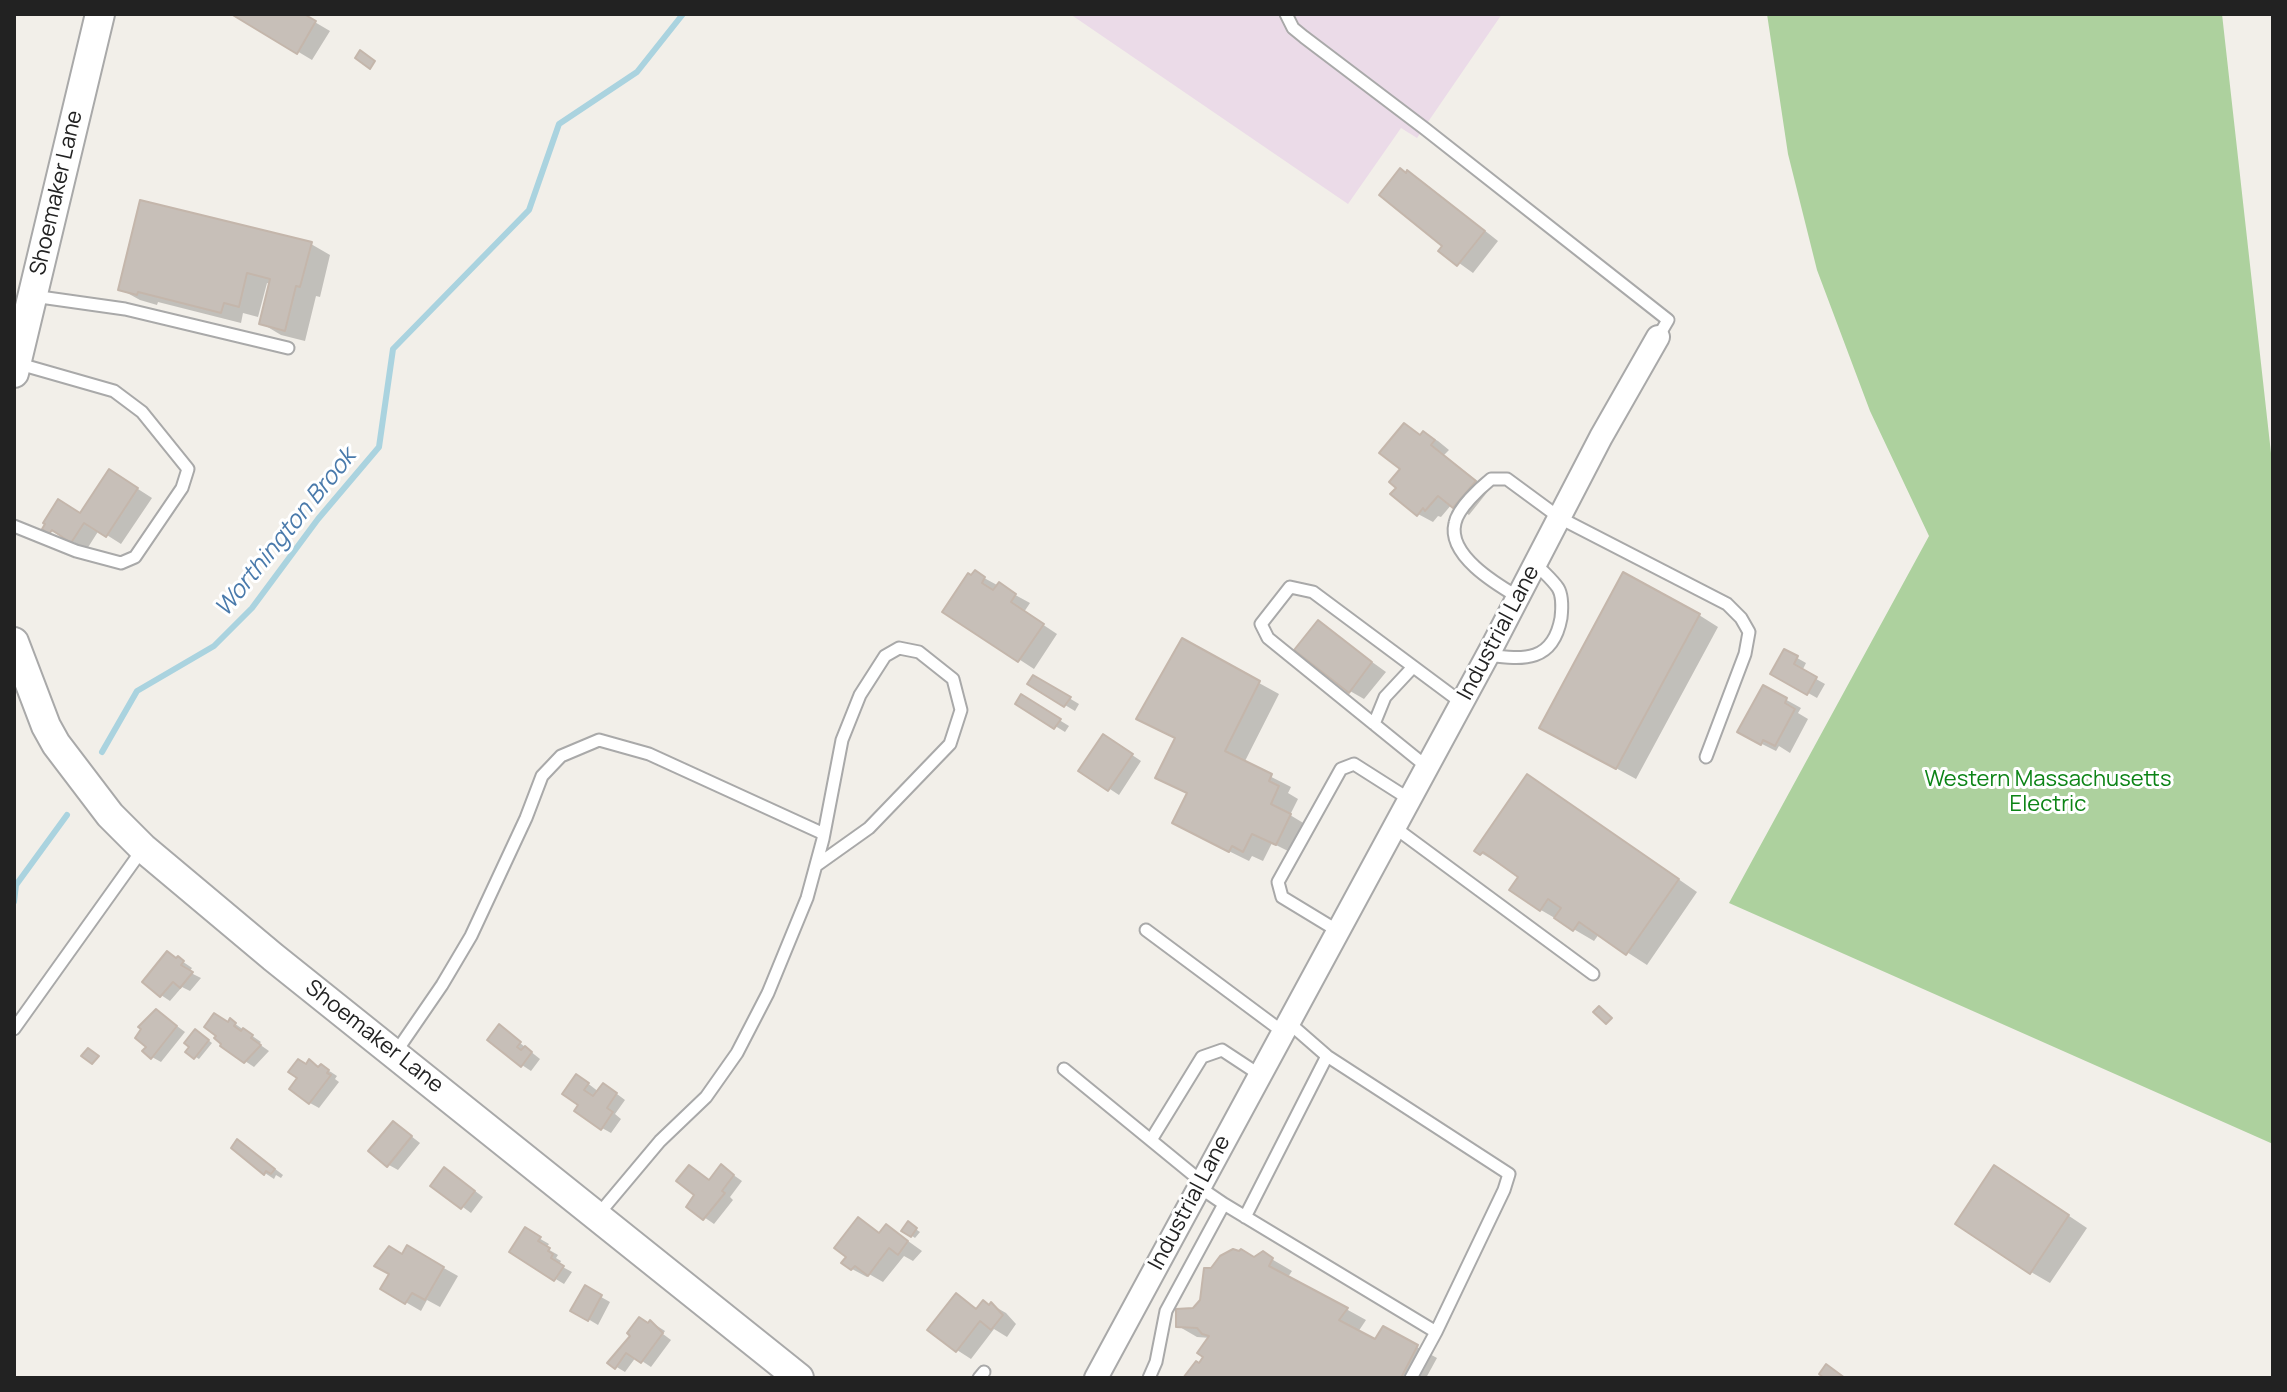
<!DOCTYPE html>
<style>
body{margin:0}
#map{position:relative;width:2287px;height:1392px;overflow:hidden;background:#f2efe9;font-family:Manrope,sans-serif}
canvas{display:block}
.frame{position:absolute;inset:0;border:16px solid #222;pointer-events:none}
</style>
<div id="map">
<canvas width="2287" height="1392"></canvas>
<div class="frame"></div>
</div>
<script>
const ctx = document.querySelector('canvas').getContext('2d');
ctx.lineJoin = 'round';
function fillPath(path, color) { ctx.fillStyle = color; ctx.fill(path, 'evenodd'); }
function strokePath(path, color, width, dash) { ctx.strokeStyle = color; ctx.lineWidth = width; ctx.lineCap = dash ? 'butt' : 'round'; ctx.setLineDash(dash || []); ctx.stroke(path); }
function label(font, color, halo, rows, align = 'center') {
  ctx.font = font + ' Manrope,sans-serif'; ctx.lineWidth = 6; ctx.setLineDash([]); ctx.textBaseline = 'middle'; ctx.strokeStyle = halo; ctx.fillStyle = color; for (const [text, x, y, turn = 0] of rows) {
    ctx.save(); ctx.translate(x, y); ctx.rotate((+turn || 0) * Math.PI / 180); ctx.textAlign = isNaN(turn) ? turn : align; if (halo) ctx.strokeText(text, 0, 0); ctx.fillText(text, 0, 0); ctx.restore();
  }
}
fillPath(new Path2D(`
 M1070,14H1502L1417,138L1401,128L1348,204Z`), '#ebdbe8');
fillPath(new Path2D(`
 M1767,14H2222L2273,471V1144L1729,903L1929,536L1870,411L1817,270L1788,154Z`), '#add19e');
fillPath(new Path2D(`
 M235,14H301L330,31L312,60Z
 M1408,173L1422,181L1498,241L1473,273L1441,250L1444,245L1407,174Z
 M311,244L330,255L320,297L316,296L305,341L281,335L261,323L271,284L267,283L258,317L243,313L241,323L158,302L157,305L140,300L120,289Z
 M1404,425L1422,436L1424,433L1438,441L1449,450L1444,455L1489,490L1469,515L1452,504L1441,517L1438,516L1433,522L1418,514L1398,487L1403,469Z
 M124,480L152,498L121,544L99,530L87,549L45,528L81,515Z
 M975,573L1030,603L1024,612L1057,634L1034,669L945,611Z
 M1699,615L1718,627L1636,779L1561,738Z
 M1318,623L1386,672L1364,699L1350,691Z
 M1785,651L1806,663L1802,671L1825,684L1817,698L1773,673Z
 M1034,677L1079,704L1075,711L1030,684Z
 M1259,683L1279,694L1244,763L1291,787L1288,793L1298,799L1290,815L1310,827L1296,855L1272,843L1263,861L1252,856L1249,861L1194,834L1189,794L1178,788Z
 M1763,687L1801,708L1798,713L1808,719L1790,753L1779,746L1776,751L1754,740Z
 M1022,697L1069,726L1065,732L1018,703Z
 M1113,742L1141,761L1119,795L1081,770Z
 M1547,788L1697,892L1647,965L1599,934L1594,941L1541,910L1521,877L1476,850Z
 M179,959L192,968L189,972L201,978L190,991L182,987L170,1001L161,995Z
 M165,1017L185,1032L161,1062L152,1057Z
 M231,1021L261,1042L259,1044L269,1051L254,1067L245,1061L229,1024Z
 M500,1027L540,1059L531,1071L522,1065Z
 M199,1033L212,1043L199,1059L188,1052Z
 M310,1062L331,1072L337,1076L335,1079L339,1082L319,1108L310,1103L307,1066Z
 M586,1082L599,1092L613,1091L625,1100L615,1114L621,1119L611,1133L602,1128L581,1104L565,1093Z
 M402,1129L420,1143L398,1170L389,1165Z
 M247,1147L283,1175L281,1178L276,1175L274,1179L265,1173L234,1148Z
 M722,1167L742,1181L730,1197L733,1200L714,1224L688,1206Z
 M454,1175L483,1197L471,1213L433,1185Z
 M2014,1179L2087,1228L2050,1283L2031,1272Z
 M859,1220L881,1234L887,1226L922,1251L913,1261L904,1256L883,1282L869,1274L867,1277L852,1269L849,1257Z
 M908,1224L920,1232L915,1238L904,1230Z
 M525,1230L549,1244L546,1248L558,1255L556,1258L561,1261L559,1265L572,1272L564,1284L511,1252Z
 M408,1248L458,1276L440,1307L427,1300L421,1311L383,1289Z
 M1263,1254L1292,1271L1288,1277L1366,1320L1358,1332L1376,1342L1384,1329L1437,1358L1426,1378H1185L1206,1357L1211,1338L1197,1337L1178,1326Z
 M585,1288L610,1302L598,1325L573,1310Z
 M956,1296L978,1309L992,1305L1006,1313L1016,1324L1007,1337L994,1329L971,1359L957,1350Z
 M651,1322L665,1331L663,1334L671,1340L651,1367L636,1357L625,1372L610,1363Z`), '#0003');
strokePath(new Path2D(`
 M102,752L137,691L214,646L252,608L318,519L379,447L393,349L529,210L559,124L637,72L683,14
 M14,902L16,885L67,815`), '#aad3df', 6);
const building = new Path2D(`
 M231,14H304L316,21L297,54Z
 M360,50L375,61L370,69L355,58Z
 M1400,168L1406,173L1407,170L1485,231L1457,266L1438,251L1442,246L1379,195Z
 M140,200L312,242L300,287L296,286L285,331L259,324L270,279L247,273L239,307L224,303L221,313L138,292L137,295L118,290Z
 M1404,423L1420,435L1423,431L1435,440L1431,445L1476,481L1453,508L1438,496L1425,511L1423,508L1417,516L1390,494L1396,488L1389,482L1400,469L1379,453Z
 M109,469L138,488L106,537L84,523L71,543L52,530L49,534L42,529L45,524L43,523L58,499L80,513Z
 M975,570L985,577L982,583L993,590L999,582L1016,594L1011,602L1044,624L1018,662L942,612L968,573L971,575Z
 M1623,572L1700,614L1616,769L1539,728Z
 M1318,620L1372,662L1349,693L1294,650Z
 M1182,638L1260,681L1225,751L1272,774L1269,781L1279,786L1271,804L1291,814L1276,845L1252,834L1243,852L1232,846L1229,852L1172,823L1187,793L1155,778L1175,738L1136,719Z
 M1784,649L1798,656L1794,664L1817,677L1807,695L1770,674Z
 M1033,675L1071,697L1064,707L1027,684Z
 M1763,685L1787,698L1785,703L1795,709L1775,746L1763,740L1761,745L1737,732Z
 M1021,694L1061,719L1054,729L1015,704Z
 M1103,734L1133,754L1108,791L1078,771Z
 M1527,774L1679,879L1626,955L1579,922L1573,931L1554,918L1561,908L1548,899L1540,911L1509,890L1518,877L1483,852L1480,855L1474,851Z
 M167,951L176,958L178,956L184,961L181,965L193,972L180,988L173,982L160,997L142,982Z
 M1599,1006L1612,1018L1606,1024L1593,1012Z
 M156,1009L177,1026L151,1059L142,1051L146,1047L135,1038L141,1029L138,1027Z
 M214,1013L228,1022L230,1018L236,1023L234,1026L241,1031L243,1028L253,1035L251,1038L261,1045L244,1063L220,1046L221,1044L214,1038L216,1036L204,1027Z
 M499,1024L521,1042L517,1047L521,1050L525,1046L532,1052L521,1067L487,1040Z
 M195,1029L209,1040L194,1059L185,1052L189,1047L184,1043Z
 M88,1048L99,1056L92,1064L81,1056Z
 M298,1059L306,1064L309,1059L318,1067L321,1064L329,1070L327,1073L331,1075L309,1104L289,1089L297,1078L288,1072Z
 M576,1074L589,1083L584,1090L593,1096L603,1083L617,1093L607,1108L613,1112L601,1130L574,1111L578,1105L562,1094Z
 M393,1121L412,1136L387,1167L368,1151Z
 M237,1139L275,1169L271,1174L266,1171L264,1175L231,1148Z
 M721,1164L734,1175L722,1191L725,1193L703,1220L686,1207L694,1195L676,1181L689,1165L709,1180Z
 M1994,1165L2069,1215L2030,1274L1955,1224Z
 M444,1167L475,1191L461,1209L430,1186Z
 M858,1217L879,1233L886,1224L908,1241L898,1255L889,1248L868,1276L855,1266L851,1270L841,1263L846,1257L834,1248Z
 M908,1221L917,1228L911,1237L901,1231Z
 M525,1227L541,1237L538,1241L550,1248L548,1251L553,1254L551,1258L564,1266L554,1281L509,1252Z
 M407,1245L444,1267L425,1300L412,1293L405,1304L380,1289L389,1274L374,1266L389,1246L402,1254Z
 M1233,1249L1239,1251L1241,1249L1254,1257L1263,1251L1273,1258L1269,1266L1348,1308L1339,1320L1375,1339L1383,1326L1418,1345L1401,1378H1183L1196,1361L1199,1363L1203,1357L1197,1353L1209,1336L1202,1334L1197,1328L1176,1327V1309L1193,1308L1200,1300L1204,1268H1211L1220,1256Z
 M585,1285L602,1295L588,1321L570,1311Z
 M956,1293L976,1309L983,1300L989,1305L991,1302L1003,1315L991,1330L980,1321L956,1352L927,1330Z
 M639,1317L648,1323L650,1320L663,1333L641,1363L626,1353L615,1369L607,1363L630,1336L627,1333Z
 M1826,1364L1845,1378H1824L1819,1374Z`);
fillPath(building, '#c7bfb8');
strokePath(building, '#c4b6ab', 2);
const service = new Path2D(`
 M1286,14L1293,28L1304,37L1424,128L1668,320L1658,337
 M33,296L125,309L288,348
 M14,526L76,551L121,563L135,557L182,488L188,469L142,412L114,391L16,363
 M1518,597C1496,584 1447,555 1455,523C1458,508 1480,488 1491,479H1507L1560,518L1727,604L1741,618L1749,632L1745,654L1706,757
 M1488,655C1524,660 1553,662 1561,618C1562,609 1563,596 1558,588C1552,579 1543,572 1536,564
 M1374,724L1385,697L1413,667
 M1427,767L1268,638L1261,624L1290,587L1313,592L1462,703
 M1394,827L1593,974
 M1146,930L1283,1032
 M1338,931L1282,897L1278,882L1341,769L1354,764L1409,799
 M14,1029L142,850
 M396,1052L442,985L471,936L526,818L542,776L561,756L599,740L649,754L824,834
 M1064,1069L1202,1182
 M1151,1140L1202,1057L1222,1050L1260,1075
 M1224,1204L1436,1332L1504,1190L1509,1174L1327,1056L1288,1022
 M597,1216L660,1141L706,1097L737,1053L768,993L807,898L823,839L842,740L860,695L885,656L899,648L919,652L953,679L961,710L950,744L869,828L817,865
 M1245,1217L1327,1056
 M979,1378L984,1372
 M1149,1378L1156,1362L1166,1311L1224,1204L1199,1187
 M1411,1378L1436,1332`);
const minor = new Path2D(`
 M1096,1378L1491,649L1601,437L1658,337`);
const tertiary = new Path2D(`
 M14,373L100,14
 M14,642L46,726L56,744L110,815L143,848L273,957L799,1378`);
strokePath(service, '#a9a9a9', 15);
strokePath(minor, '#a9a9a9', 26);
strokePath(tertiary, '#a9a9a9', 32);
strokePath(service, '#fff', 11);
strokePath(minor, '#fff', 22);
strokePath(tertiary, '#fff', 28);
label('22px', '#222', '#fff', [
 ["Shoemaker Lane",57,193,-77],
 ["Industrial Lane",1499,633,-62],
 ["Shoemaker Lane",374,1037,38],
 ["Industrial Lane",1190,1203,-62]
]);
label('22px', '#0c8416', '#fff', [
 ["Western Massachusetts",2048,780],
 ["Electric",2048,805]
]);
label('italic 24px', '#4a7aab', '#fff', [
 ["Worthington Brook",286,533,-51]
]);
</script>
